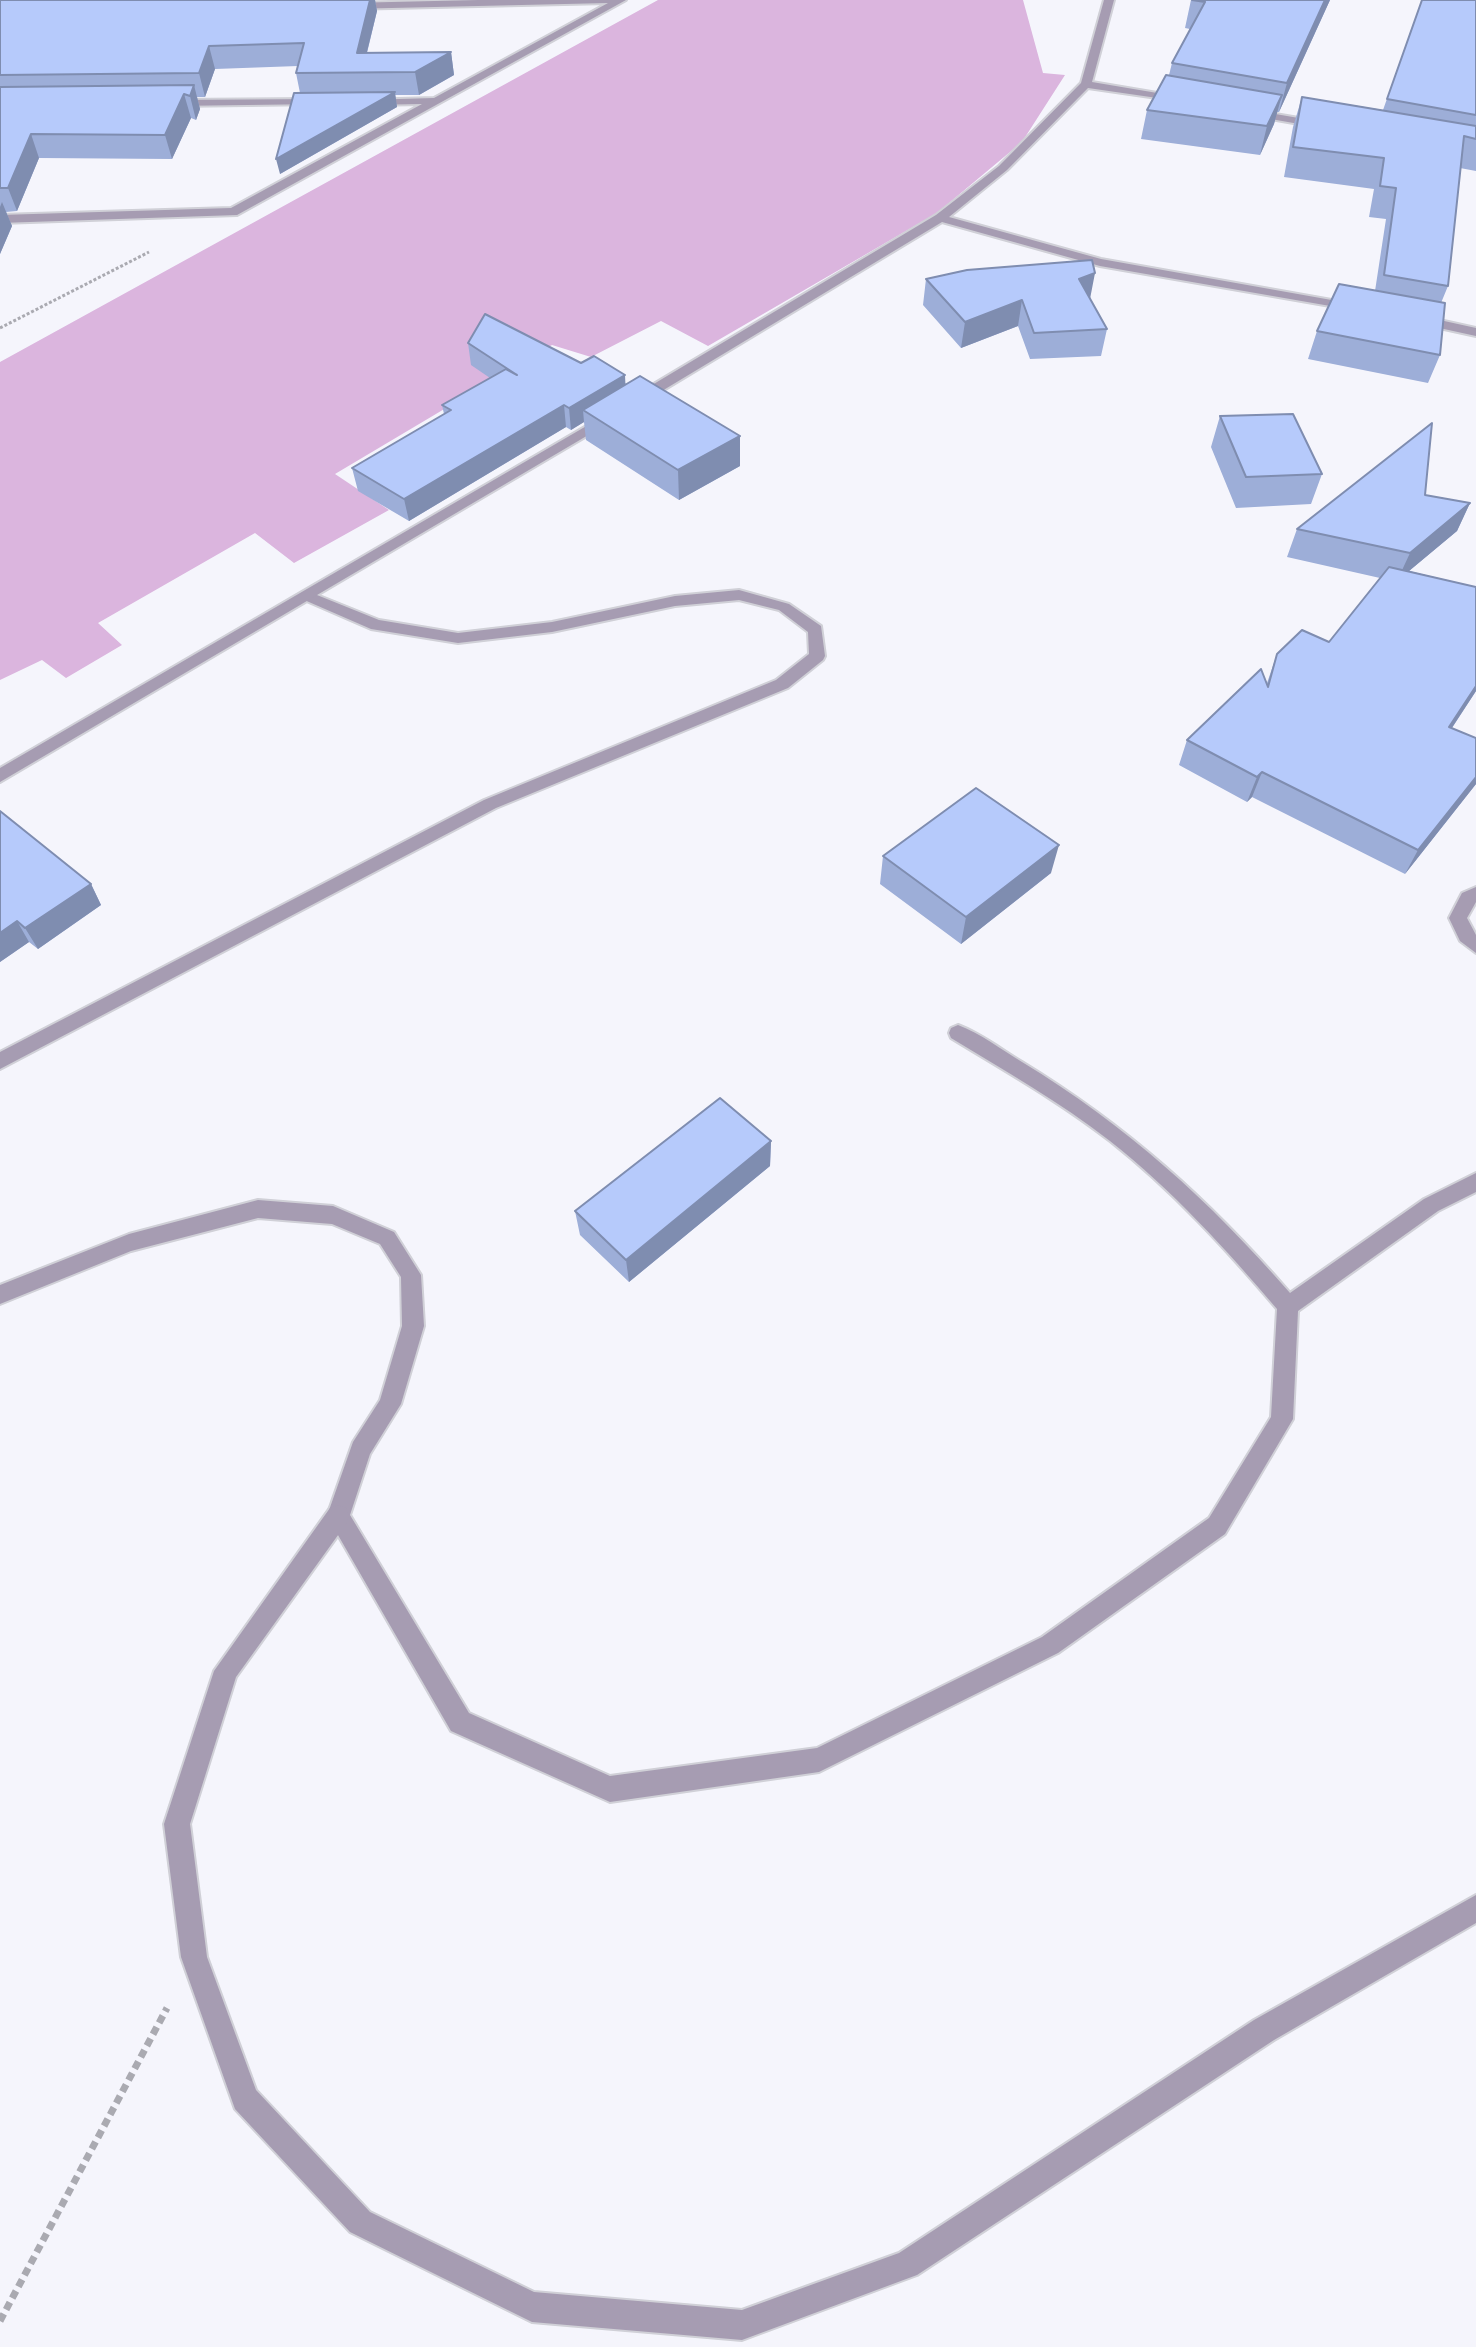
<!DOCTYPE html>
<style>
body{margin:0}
canvas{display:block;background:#f5f5fc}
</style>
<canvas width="1476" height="2347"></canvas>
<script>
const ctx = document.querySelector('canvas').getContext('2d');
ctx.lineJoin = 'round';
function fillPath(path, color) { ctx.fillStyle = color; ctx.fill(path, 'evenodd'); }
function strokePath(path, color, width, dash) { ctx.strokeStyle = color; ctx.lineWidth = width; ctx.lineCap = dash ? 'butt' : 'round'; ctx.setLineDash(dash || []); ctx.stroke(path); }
fillPath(new Path2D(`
 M658,0H1023L1043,73L1065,75L1022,142L937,213L708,346L661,321L591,357L552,345L335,474L389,510L294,563L255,533L98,623L122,645L66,678L42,660L0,680V362Z`), '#dbb5de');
const lane = new Path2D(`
 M739,590L789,604L821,626L825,656L823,660L788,688L496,808L0,1069V1052L484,800L776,680L809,654L808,632L779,610L739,600L675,606L552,632L458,643L371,629L302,599V593H312L379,620L458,633L552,622L675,596Z
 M958,1025C980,1033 1002,1050 1022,1062C1127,1126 1209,1200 1290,1293L1424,1199L1476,1173V1192L1438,1211L1298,1311L1293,1419L1225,1534L1058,1653L819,1772L610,1802L451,1731L327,1516L353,1442L380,1400L402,1326L401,1277L380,1244L332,1224L258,1218L131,1251L0,1304V1285L129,1234L258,1200L333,1206L394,1232L421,1275L424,1326L401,1404L370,1454L350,1515L469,1713L610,1776L817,1748L1042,1637L1209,1518L1271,1417L1277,1309C1226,1249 1172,1190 1110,1141C1060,1102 1005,1071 951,1038L949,1033L951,1028Z`);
const street = new Path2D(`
 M478,0H626L237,215L0,223V215L231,208L422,104L369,105L363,102L365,100L434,98L608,3L348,9L343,6L348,3Z
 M1104,0H1114L1092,82L1181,97L1185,98V102L1088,88L1007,170L949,217L1101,259L1354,304L1360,308L1359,311L1100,266L942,222L642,403H632V397L936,215L999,166L1081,83Z
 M317,99L323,102L321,104L173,106L167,103L173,100Z
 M1252,110L1322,122L1328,125L1322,128L1248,115L1246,113Z
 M1417,315L1476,328V336L1412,322V316Z
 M607,414L614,418L612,421L0,782V768Z
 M1476,887V902L1467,918L1476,935V953L1460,941L1449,918L1462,893Z
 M338,1505L346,1508L349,1516L346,1524L236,1677L190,1824L207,1957L256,2090L370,2212L534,2292L742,2310L899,2253L1254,2020L1476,1895V1923L1274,2040L917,2275L742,2340L532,2322L350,2232L235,2109L181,1957L164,1824L214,1671L330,1508Z`);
strokePath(lane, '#d0d0d7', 4);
strokePath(street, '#d0d0d7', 4);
strokePath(new Path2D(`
 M0,328L149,252`), '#aaaab1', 3, [3, 2]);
strokePath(new Path2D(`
 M0,2321L167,2008`), '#aaaab1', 7, [8, 5]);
fillPath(lane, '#a69cb2');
fillPath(street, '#a69cb2');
fillPath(new Path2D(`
 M0,0H375L377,11L367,53L451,52L454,75L419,95H395L397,107L280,174L300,93L296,73L298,66L215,69L205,97H197L200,109L196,120L191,118L172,159L39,158L17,211L6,212L12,226L0,254Z
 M1191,0H1330L1279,112H1277L1274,124L1260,155L1141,139L1147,110L1169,75L1172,63L1190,29L1185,28Z
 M1422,0H1476V171L1460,168L1448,286L1441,303L1440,355L1428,383L1308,359L1317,331L1375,291L1386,219L1369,217L1374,189L1284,177L1293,127L1302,97L1383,110Z
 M926,279L1090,299L1107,329L1101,356L1030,359L1018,326L961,348L923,305Z
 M468,343L581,363L740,436V466L679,500L586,440L584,422L571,430L566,427L409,521L358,491L352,468L444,414L442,405L490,378L471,365Z
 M1220,416L1322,474L1311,504L1236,508L1211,447Z
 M1425,495L1470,503L1457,531L1409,571L1476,587V691L1452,728L1476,738V784L1405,874L1252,797L1247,802L1179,765L1187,740L1267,683L1277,654L1329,642L1380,578L1287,557L1297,529Z
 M0,811L91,884L101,905L38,949L29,942L0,962Z
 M883,856L1051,873L961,944L880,884Z
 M771,1141L770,1166L629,1282L580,1235L575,1211Z`), '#9daed8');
fillPath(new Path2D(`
 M370,0H375L377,11L362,72L357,53Z
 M1325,0H1330L1279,112L1287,83Z
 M209,46L215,69L205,97L199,73Z
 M451,52L454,75L419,95L415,72Z
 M194,85L200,109L196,120L190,96Z
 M395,92L397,107L280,174L276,159Z
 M184,94L191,118L172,159L165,135Z
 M1282,95L1274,124L1260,155L1267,126Z
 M31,134L39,158L17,211L8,188Z
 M2,202L12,226L0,254V207Z
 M1095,273L1090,299L1079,279Z
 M1022,300L1018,326L961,348L965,322Z
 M625,375L626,397L583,410L584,422L571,430L569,408Z
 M564,405L566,427L409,521L404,499Z
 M740,436V466L679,500L678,470Z
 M1470,503L1457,531L1397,581L1410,553Z
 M1476,686V691L1436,752L1449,727Z
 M1262,772L1252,797L1247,802L1257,777Z
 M1476,777V784L1405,874L1418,850Z
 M1059,845L1051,873L961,944L966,917Z
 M91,884L101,905L38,949L25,928Z
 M17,921L29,942L0,962V933Z
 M771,1141L770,1166L629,1282L626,1260Z`), '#7f8db0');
const building = new Path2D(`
 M0,0H370L357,53L451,52L415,72L296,73L304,43L209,46L199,73L0,75Z
 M1192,0H1325L1287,83L1172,63L1205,2Z
 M1422,0H1476V115L1387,99Z
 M1166,75L1282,95L1267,126L1147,110Z
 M194,85L190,96L184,94L165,135L31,134L8,188H0V87Z
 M395,92L276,159L294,93Z
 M1302,97L1476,126V139L1464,136L1448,286L1384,275L1396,188L1380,186L1384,158L1293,147Z
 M1092,260L1095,273L1079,279L1107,329L1034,333L1022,300L965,322L926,279L967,270Z
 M1339,284L1445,303L1440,355L1317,331Z
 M485,314L581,363L594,356L625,375L569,408L564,405L404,499L352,468L451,410L442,405L506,369L517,375L468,343Z
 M640,376L740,436L678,470L583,410Z
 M1293,414L1322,474L1246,477L1220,416Z
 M1432,423L1425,495L1470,503L1410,553L1297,529Z
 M1389,567L1476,587V686L1449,727L1476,738V777L1418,850L1262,772L1257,777L1187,740L1261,669L1268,687L1277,654L1302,630L1329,642Z
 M976,788L1059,845L966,917L883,856Z
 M0,811L91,884L25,928L17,921L0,933Z
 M720,1098L771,1141L626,1260L575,1211Z`);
fillPath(building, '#b6cafb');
strokePath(building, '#7f8db0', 2);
</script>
